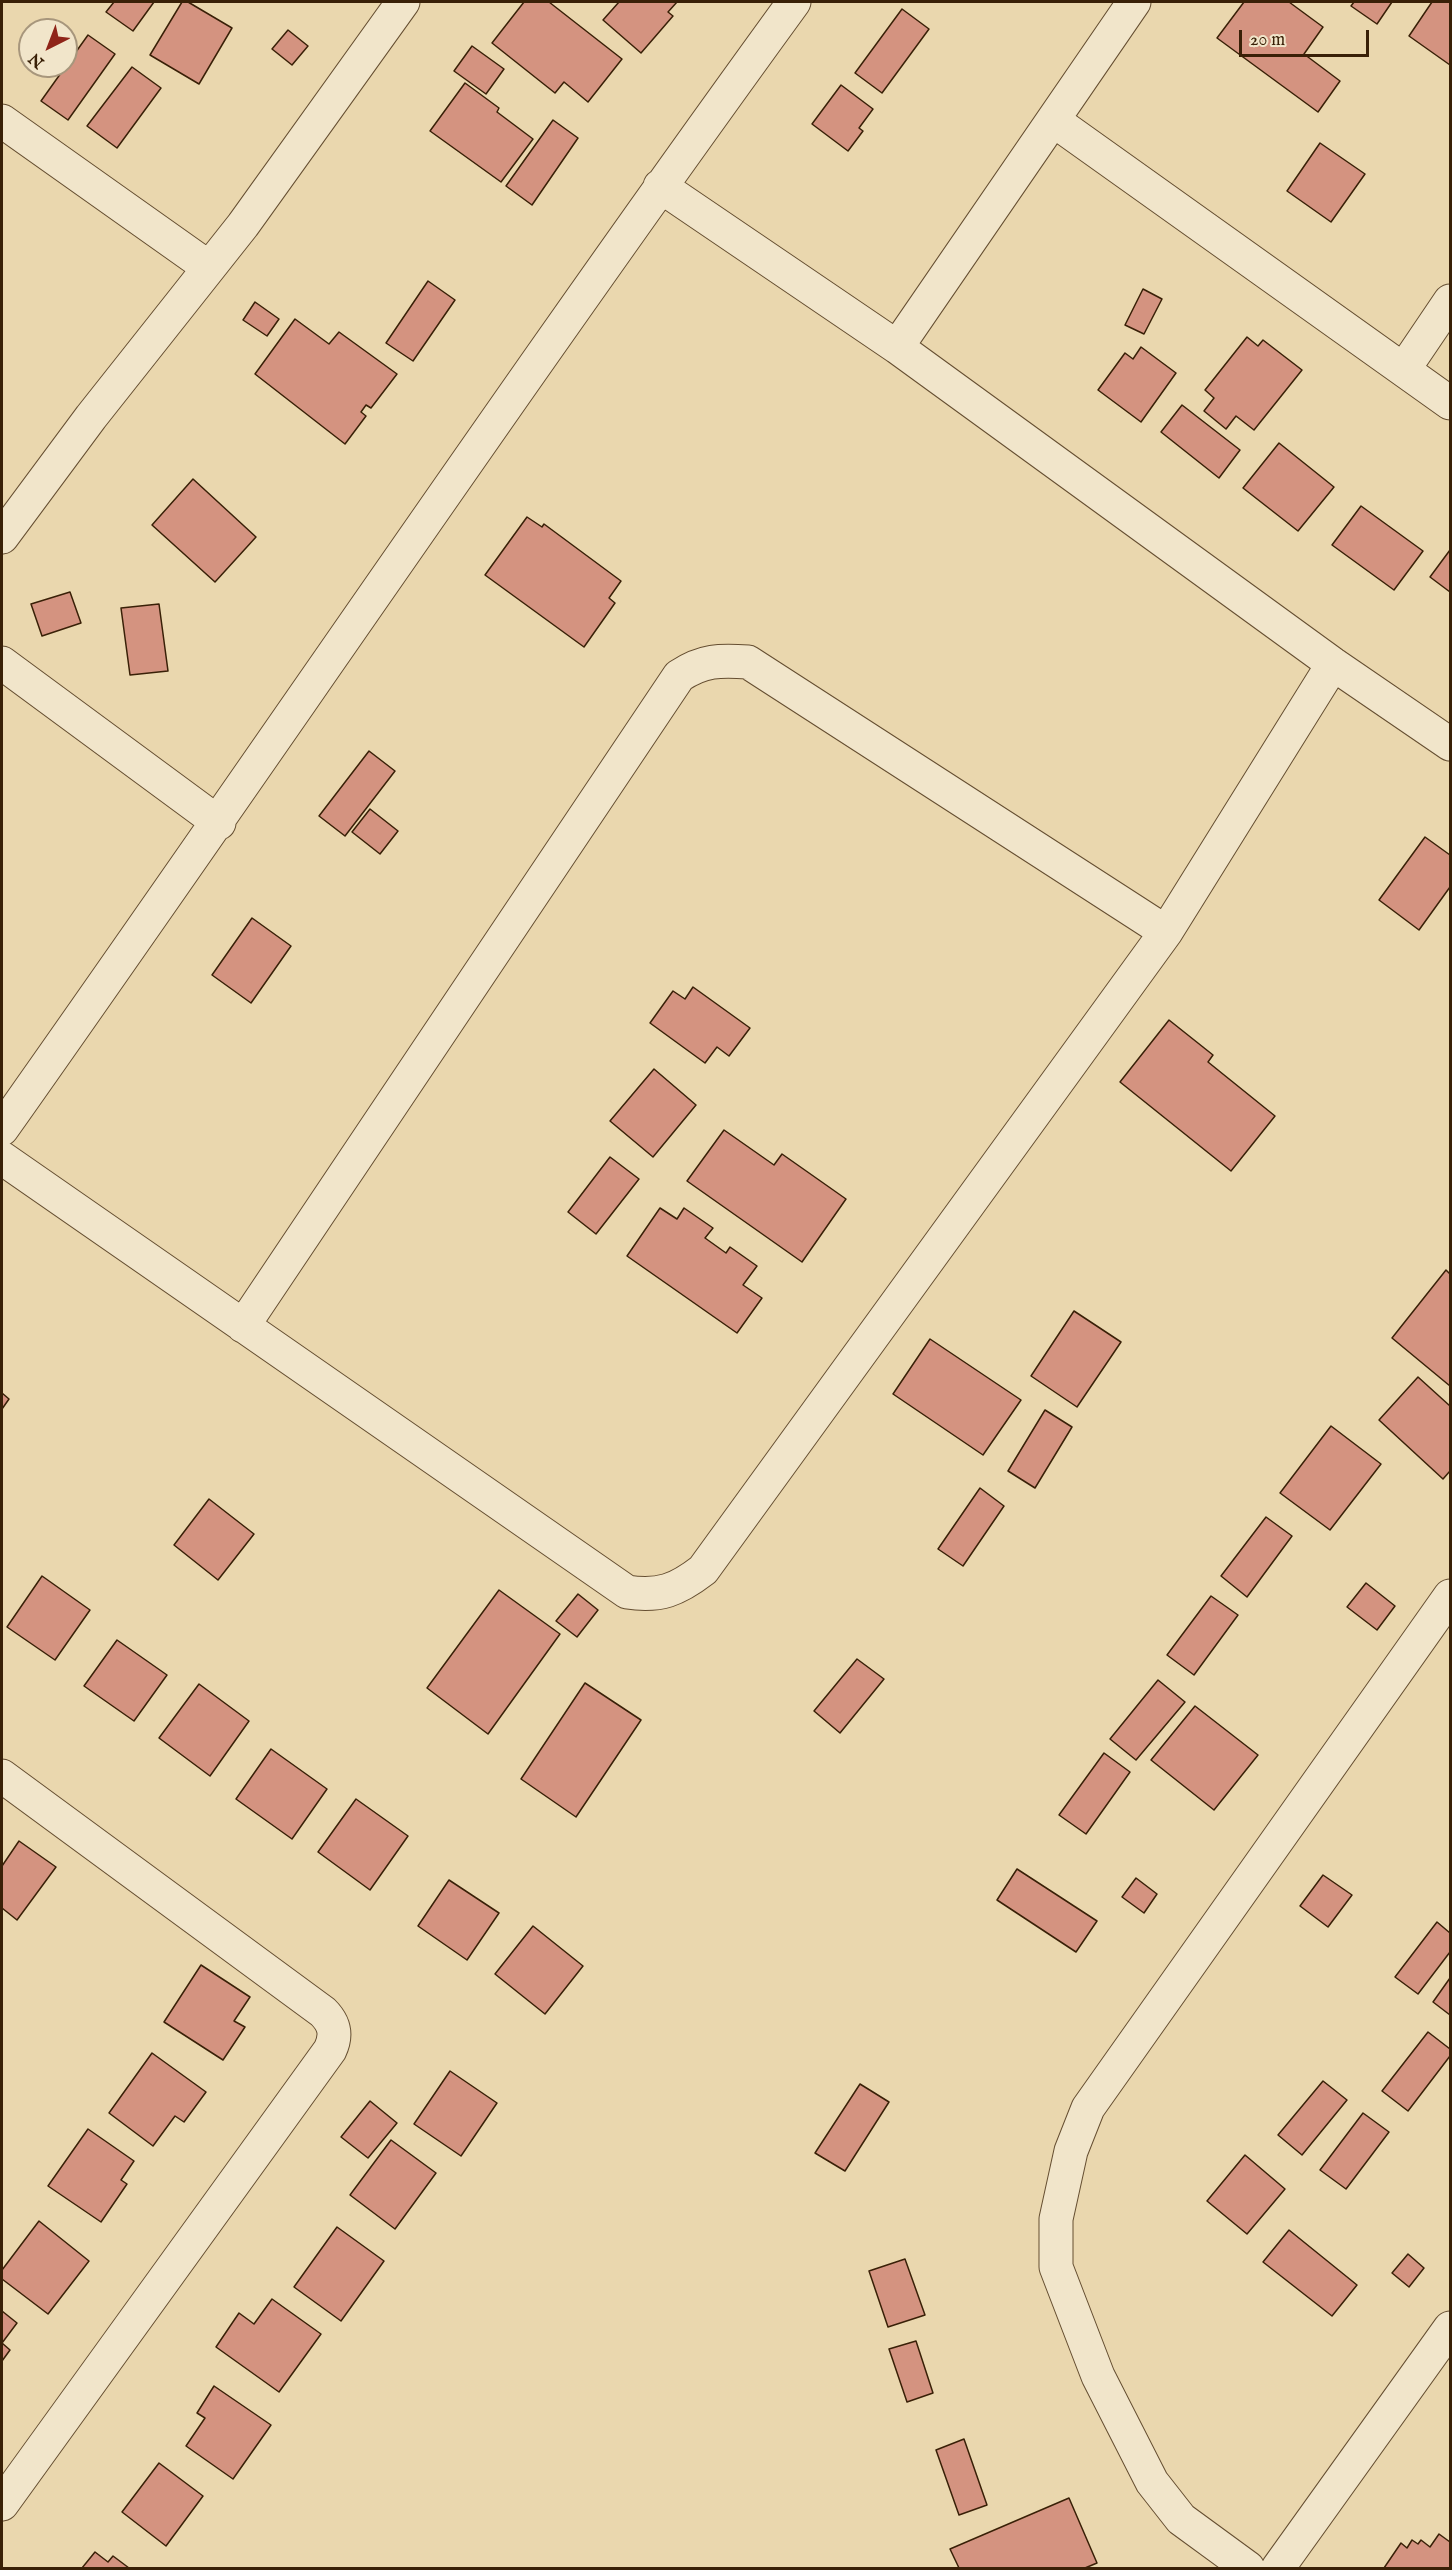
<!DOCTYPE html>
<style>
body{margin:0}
#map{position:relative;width:1452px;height:2570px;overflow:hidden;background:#ead7ae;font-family:"IM FELL English",serif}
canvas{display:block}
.frame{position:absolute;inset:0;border:3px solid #392007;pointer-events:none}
.north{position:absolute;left:18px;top:18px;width:60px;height:60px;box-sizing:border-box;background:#f1e5ca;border:2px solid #a7967c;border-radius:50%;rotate:222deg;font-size:16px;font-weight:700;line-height:24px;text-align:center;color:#392007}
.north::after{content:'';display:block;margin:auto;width:21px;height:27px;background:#8f2418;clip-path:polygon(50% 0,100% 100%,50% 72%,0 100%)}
.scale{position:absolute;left:1239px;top:30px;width:130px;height:27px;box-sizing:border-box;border:3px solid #392007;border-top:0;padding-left:8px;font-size:18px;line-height:21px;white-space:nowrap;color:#392007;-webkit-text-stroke:4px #f1e5ca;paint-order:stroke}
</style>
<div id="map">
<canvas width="1452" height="2570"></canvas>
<div class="frame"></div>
<div class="north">N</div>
<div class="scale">20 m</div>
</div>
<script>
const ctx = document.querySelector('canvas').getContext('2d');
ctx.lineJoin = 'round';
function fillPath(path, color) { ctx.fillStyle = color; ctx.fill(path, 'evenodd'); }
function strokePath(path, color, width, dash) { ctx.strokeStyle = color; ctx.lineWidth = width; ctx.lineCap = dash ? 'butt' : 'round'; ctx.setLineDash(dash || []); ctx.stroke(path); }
const building = new Path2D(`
 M114,2H154L133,31L106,12Z
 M182,2H188L232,28L199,84L150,55Z
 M524,2H549L622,59L588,102L564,82L555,93L492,43Z
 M619,2H677L668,12L673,16L641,53L603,20Z
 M1244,2H1289L1323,27L1304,54L1340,81L1318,112L1217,38Z
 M1354,2H1392L1377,24L1351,6Z
 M1432,2H1450V65L1409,36Z
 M902,9L929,29L882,93L855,73Z
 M288,30L308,46L292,65L272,49Z
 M88,35L115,54L68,120L41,101Z
 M472,46L504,69L486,94L454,71Z
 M132,67L161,88L117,148L87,126Z
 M465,83L499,108L497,112L533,139L501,182L430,131Z
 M841,85L873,109L859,128L863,131L848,151L812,124Z
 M553,120L578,138L532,205L506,186Z
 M1320,143L1365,174L1331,222L1287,191Z
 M428,281L455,300L413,361L386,343Z
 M1143,289L1162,299L1144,334L1125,325Z
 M255,302L279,319L267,336L243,320Z
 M295,319L329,344L339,332L397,374L371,408L366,405L361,412L366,416L345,444L255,374Z
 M1247,337L1258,346L1263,340L1302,370L1254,430L1236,416L1226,429L1204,411L1214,398L1205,390Z
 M1141,347L1176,373L1141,422L1098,390L1125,353L1133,359Z
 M1182,405L1240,450L1219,478L1161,432Z
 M1279,443L1334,487L1298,531L1243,488Z
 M193,479L256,537L215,582L152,525Z
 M1361,506L1423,551L1394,590L1332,545Z
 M527,517L542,527L544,524L621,581L609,598L615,603L584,647L485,575Z
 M1450,550V592L1430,577Z
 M70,592L81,623L42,636L31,604Z
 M159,604L168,671L130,675L121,608Z
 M369,751L395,771L345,836L319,816Z
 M370,809L398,831L380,854L352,832Z
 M1425,837L1450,855V887L1419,930L1379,900Z
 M252,918L291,946L251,1003L212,975Z
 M693,987L750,1028L729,1056L717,1047L705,1063L650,1023L673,991L685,999Z
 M1169,1020L1213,1055L1208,1062L1275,1116L1231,1171L1120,1082Z
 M654,1069L696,1105L653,1157L610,1121Z
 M724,1130L774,1165L782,1154L846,1199L802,1262L687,1181Z
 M610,1157L639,1179L596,1234L568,1212Z
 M660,1208L677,1219L684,1208L713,1228L705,1238L726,1253L730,1247L757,1266L743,1285L762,1298L737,1333L627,1256Z
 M1446,1270L1450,1274V1386L1392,1338Z
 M1074,1311L1121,1342L1077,1407L1031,1376Z
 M930,1339L1021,1400L983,1455L893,1394Z
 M1418,1377L1450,1406V1471L1443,1479L1379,1420Z
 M2,1393L9,1399L2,1409Z
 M1045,1410L1072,1427L1035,1488L1008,1471Z
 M1331,1426L1381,1464L1330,1530L1280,1493Z
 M980,1488L1004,1506L963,1566L938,1549Z
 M209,1499L254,1534L218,1580L174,1545Z
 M1266,1517L1292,1536L1247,1597L1221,1576Z
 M42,1576L90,1610L55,1660L7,1627Z
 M1366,1583L1395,1606L1377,1630L1347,1607Z
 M499,1590L560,1634L488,1734L427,1688Z
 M578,1594L598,1610L577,1637L556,1621Z
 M1211,1596L1238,1615L1194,1675L1167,1655Z
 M117,1640L167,1675L134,1721L84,1686Z
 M857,1659L884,1679L840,1733L814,1711Z
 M1158,1680L1185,1702L1136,1760L1110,1739Z
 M585,1683L641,1720L576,1817L521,1779Z
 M199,1684L249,1721L210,1776L159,1738Z
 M1195,1706L1258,1755L1214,1810L1151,1760Z
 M271,1749L327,1789L292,1839L236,1799Z
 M1104,1753L1130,1772L1086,1834L1059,1815Z
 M356,1799L408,1836L370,1890L318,1852Z
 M19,1841L56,1867L17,1920L2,1908V1866Z
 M1017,1869L1097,1921L1076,1952L997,1900Z
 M1323,1875L1352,1895L1328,1927L1300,1906Z
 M1136,1878L1157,1894L1144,1913L1122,1897Z
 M449,1880L499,1913L467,1960L418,1926Z
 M1437,1922L1450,1933V1952L1418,1994L1395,1977Z
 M533,1926L583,1966L545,2014L495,1974Z
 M201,1965L250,1997L234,2021L245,2027L223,2060L164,2022Z
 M1450,1978V2015L1433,2002Z
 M1428,2032L1450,2049V2056L1408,2111L1382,2091Z
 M152,2053L206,2092L184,2122L175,2116L153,2146L109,2113Z
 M450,2071L497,2103L461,2156L414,2124Z
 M1323,2081L1347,2100L1302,2155L1278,2135Z
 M860,2084L889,2102L845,2171L815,2153Z
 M370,2101L397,2123L368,2158L341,2137Z
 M1363,2113L1389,2132L1346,2189L1320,2170Z
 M88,2129L134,2161L121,2180L127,2184L101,2222L48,2186Z
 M391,2140L436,2173L395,2229L350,2195Z
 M1245,2155L1285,2189L1247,2234L1207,2201Z
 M39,2221L89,2261L48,2314L2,2279V2270Z
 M337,2227L384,2261L341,2321L294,2287Z
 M1289,2230L1357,2285L1332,2316L1263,2262Z
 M1408,2254L1424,2268L1409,2287L1392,2273Z
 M905,2259L925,2315L888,2327L869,2271Z
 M272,2299L321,2334L279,2392L216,2347L239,2313L254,2324Z
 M2,2311L17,2323L2,2343Z
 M916,2341L933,2393L907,2402L889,2349Z
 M2,2343L10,2350L2,2361Z
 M214,2386L271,2425L233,2479L186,2446L205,2418L197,2413Z
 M964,2439L987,2505L959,2515L936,2450Z
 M159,2463L203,2496L166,2546L122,2512Z
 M1069,2498L1097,2563L1085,2568H959L950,2549Z
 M1439,2534L1450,2542V2568H1384L1401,2543L1407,2548L1412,2540L1418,2544L1421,2540L1430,2547Z
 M95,2552L108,2562L113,2556L129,2568H82Z`);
fillPath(building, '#d49380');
strokePath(building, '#392007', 1.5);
const minor = new Path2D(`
 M1053,120L1450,403
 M2,121L208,267
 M660,186L897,347L1333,664L1450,744
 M897,347L1134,2
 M1404,369L1450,301
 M2,537L91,417L243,225L403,2
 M2,663L219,823
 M2,1129C267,754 524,373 794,2
 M2,1158L627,1592C660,1597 677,1590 703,1570L1166,932L1333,664
 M243,1326L679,676C703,660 720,660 748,662L1166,932
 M2,1776L323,2012C335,2024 337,2035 330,2050L2,2504
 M1248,2568L1181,2519L1152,2482L1098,2376L1056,2267V2219L1071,2151L1088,2108L1450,1596
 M1278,2568L1450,2328`);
strokePath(minor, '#654e31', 35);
strokePath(minor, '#f1e5ca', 33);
</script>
